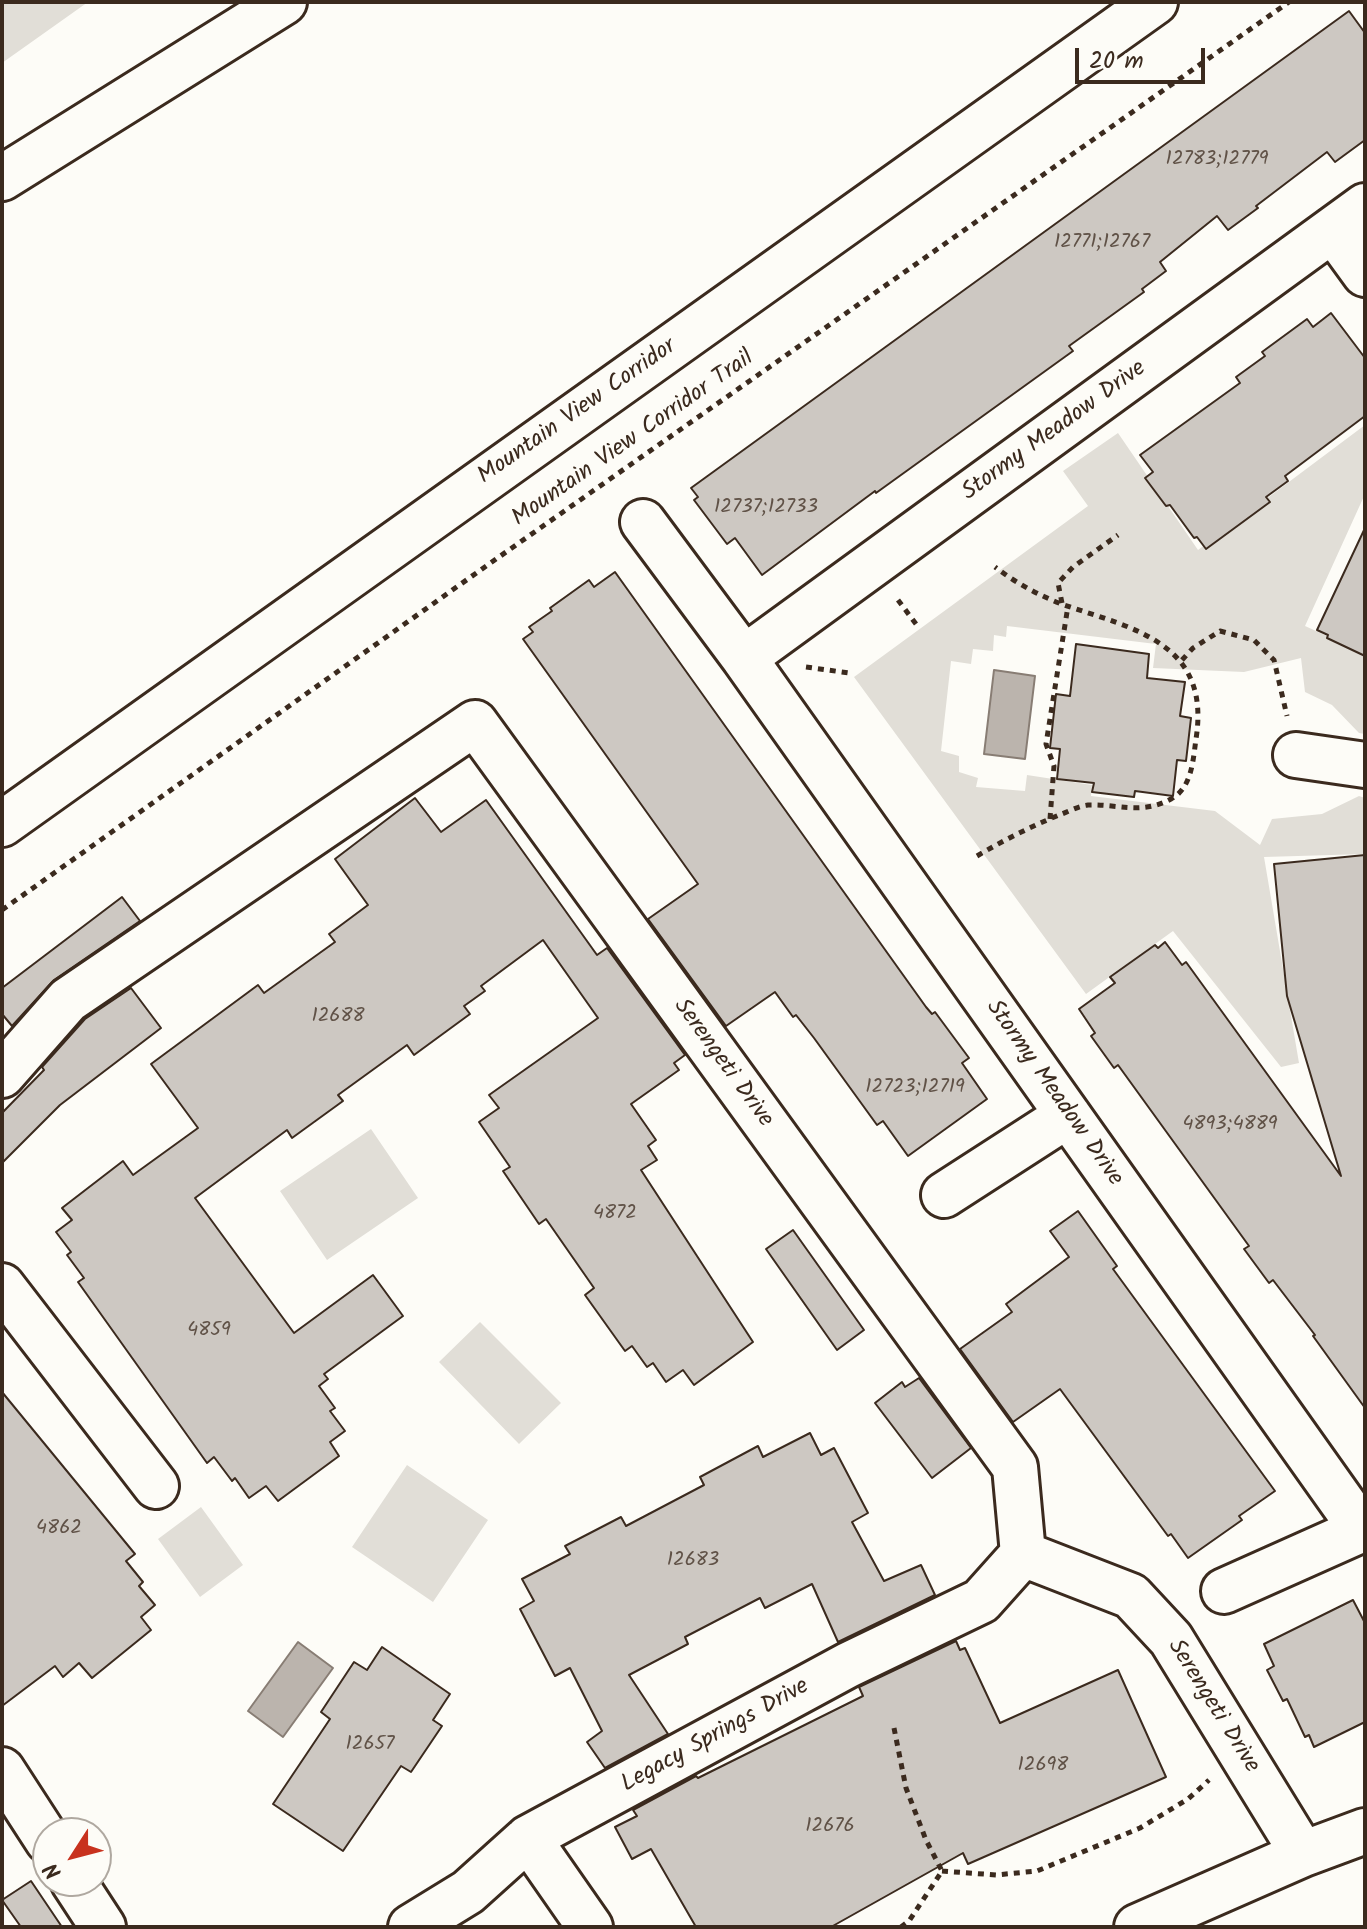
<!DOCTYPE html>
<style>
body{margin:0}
#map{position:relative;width:1367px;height:1929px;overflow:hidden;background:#fdfcf7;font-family:Kalam,sans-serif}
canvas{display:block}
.frame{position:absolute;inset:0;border:4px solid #3b2a1e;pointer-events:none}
.north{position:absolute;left:32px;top:1817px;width:80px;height:80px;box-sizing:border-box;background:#fdfcf7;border:2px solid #afa8a0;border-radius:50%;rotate:234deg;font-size:22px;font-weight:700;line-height:32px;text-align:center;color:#3b2a1e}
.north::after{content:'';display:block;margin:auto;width:28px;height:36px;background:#c8321e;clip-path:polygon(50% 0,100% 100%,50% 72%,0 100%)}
.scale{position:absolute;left:1075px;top:48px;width:130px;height:36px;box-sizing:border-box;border:4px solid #3b2a1e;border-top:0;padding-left:10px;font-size:24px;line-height:28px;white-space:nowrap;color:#3b2a1e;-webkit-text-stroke:6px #fdfcf7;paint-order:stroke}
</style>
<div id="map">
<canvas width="1367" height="1929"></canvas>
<div class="frame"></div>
<div class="north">N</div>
<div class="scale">20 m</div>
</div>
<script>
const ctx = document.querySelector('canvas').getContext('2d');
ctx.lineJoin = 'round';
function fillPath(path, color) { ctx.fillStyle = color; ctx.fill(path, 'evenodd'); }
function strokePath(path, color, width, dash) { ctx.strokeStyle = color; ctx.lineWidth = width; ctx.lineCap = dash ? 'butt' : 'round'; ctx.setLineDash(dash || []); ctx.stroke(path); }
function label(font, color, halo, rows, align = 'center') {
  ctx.font = font + ' Kalam,sans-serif'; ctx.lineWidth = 8; ctx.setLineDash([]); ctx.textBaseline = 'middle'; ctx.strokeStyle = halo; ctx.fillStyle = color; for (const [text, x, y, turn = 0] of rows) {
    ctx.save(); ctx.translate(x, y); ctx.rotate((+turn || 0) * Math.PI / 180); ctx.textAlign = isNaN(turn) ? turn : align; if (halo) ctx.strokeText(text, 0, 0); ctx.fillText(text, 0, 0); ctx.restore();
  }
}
fillPath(new Path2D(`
 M2,2H88L2,63Z
 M1365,425V494L1305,626L1365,653V734L1359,733L1332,705L1305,692L1301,658L1244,672L1153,668L1156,644L1007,626L1006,637L994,635L993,651L973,649L971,664L951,661L941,751L959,756V772L978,778L976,787L1025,791L1027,775L1092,785L1091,796L1215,811L1260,845L1272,819L1322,814L1359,796L1365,798V854L1264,857L1299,1063L1281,1067L1173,931L1086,994L854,677L1088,506L1063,471L1118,433L1198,550Z
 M371,1129L418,1198L327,1260L280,1191Z
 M480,1322L561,1403L519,1444L439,1362Z
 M407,1465L488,1520L433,1602L352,1547Z
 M201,1507L243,1565L200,1597L158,1539Z`), '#e1ded7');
const water = new Path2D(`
 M994,670L1035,676L1025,759L984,754Z
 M298,1642L333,1668L283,1737L248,1711Z`);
fillPath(water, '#bbb4ad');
strokePath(water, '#887d74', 2);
const building = new Path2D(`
 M1349,11L1365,33V140L1335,162L1327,152L1256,206L1258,208L1228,230L1217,216L1160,262L1166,271L1142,289L1144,292L1069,346L1073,351L876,493L875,491L762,575L735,538L727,544L694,500L698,497L691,488Z
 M1331,313L1365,358V416L1285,476L1288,481L1266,497L1270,502L1206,549L1197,537L1194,538L1170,505L1166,506L1145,478L1153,472L1140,455L1240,383L1236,377L1265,356L1262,352L1307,319L1313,327Z
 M1365,528V656L1327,638L1328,635L1317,630Z
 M615,572L926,1007L932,1014L935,1012L969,1058L962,1063L987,1099L908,1156L883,1121L877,1125L814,1038L796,1015L793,1017L775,992L726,1026L648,919L698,884L523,639L533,632L529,627L552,611L550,608L589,580L594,587Z
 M1076,644L1149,654L1147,678L1185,682L1180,716L1191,718L1186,761L1177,760L1173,796L1135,791L1134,797L1092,792L1094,783L1057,779L1060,749L1050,748L1056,694L1070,696Z
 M415,798L441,832L486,800L597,955L607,948L685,1055L674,1063L679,1070L631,1104L656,1140L648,1146L657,1160L641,1170L753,1342L694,1385L683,1370L666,1382L653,1363L647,1367L632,1346L625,1351L585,1295L594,1288L546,1219L539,1224L503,1171L510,1167L479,1122L499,1108L489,1095L598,1018L543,940L481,986L485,991L464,1006L470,1014L414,1055L407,1045L338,1095L343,1101L292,1138L287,1130L195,1198L294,1333L373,1275L403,1316L324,1374L328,1379L319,1386L335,1408L330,1411L345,1431L330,1442L339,1456L278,1501L266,1486L249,1498L235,1478L232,1481L214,1457L207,1463L78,1282L84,1278L67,1255L71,1252L56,1232L72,1220L62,1208L123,1161L133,1175L198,1128L151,1064L258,985L264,993L335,942L329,934L368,905L335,859Z
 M1365,855V1408L1313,1336L1315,1335L1273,1280L1269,1283L1244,1249L1249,1246L1118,1065L1114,1068L1091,1036L1095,1033L1079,1009L1115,983L1110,977L1155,945L1158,948L1165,942L1182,965L1186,962L1341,1176L1287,996L1274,864Z
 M122,897L140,921L54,980L12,1026L2,1014V988Z
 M131,988L161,1028L60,1105L2,1163V1113L44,1070L42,1067L85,1019Z
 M1078,1211L1117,1266L1113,1269L1275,1491L1239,1516L1242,1520L1188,1558L1171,1534L1168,1536L1060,1389L1013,1422L960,1349L1012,1312L1006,1304L1069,1257L1050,1231Z
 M793,1230L864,1330L837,1350L766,1249Z
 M919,1378L971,1448L932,1478L875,1403L902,1382L905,1387Z
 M2,1392L135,1554L126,1561L143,1582L139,1586L155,1605L141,1617L151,1630L92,1678L79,1663L63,1677L55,1666L2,1706Z
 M810,1433L821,1455L834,1448L868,1513L852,1522L884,1581L921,1565L935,1595L838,1642L812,1584L765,1608L760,1598L685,1637L688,1644L629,1675L668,1734L605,1768L587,1742L602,1731L570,1668L555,1676L520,1609L534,1601L522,1579L570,1554L565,1546L621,1517L626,1526L704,1485L700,1477L758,1446L763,1457Z
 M1353,1600L1365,1623V1722L1314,1747L1309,1735L1305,1737L1287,1699L1283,1701L1267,1670L1274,1666L1264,1644Z
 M956,1641L960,1650L965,1648L1000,1723L1118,1670L1166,1777L968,1864L963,1853L831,1927H696L651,1849L632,1859L615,1827L637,1816L633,1810L696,1776L698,1778L863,1696L859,1687Z
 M382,1647L450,1694L433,1720L442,1726L411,1772L401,1766L343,1851L273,1804L330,1719L321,1712L354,1662L367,1670Z
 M31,1881L62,1927H21L2,1900Z`);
fillPath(building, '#cdc8c2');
strokePath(building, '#3b2a1e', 2);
const street = new Path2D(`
 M1333,230L1365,274
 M643,522L744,658L1362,1530
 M744,658L1365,206
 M1296,755L1365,765
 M2,1075L68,1000L475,723L1015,1467L1023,1554L1131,1596L1171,1639L1303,1854
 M944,1195L1068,1115
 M2,1286L156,1486
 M1224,1591L1365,1528
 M2,1770L48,1841
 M528,1838L590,1927
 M73,1881L103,1927
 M411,1927L468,1892L528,1838L848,1665L981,1601L1023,1554
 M1137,1927L1303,1854L1365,1831`);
const highway = new Path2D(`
 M2,178L284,2
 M2,824L1155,2`);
strokePath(street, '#3b2a1e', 50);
strokePath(highway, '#3b2a1e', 50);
strokePath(new Path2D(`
 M898,600L916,624
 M1062,603L1058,583L1073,567L1118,535
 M1182,660L1193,648L1220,631L1254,640L1274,660L1287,716
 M806,667L849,673
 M1050,819L1054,766L1046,744L1068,606
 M977,856C1004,840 1030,827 1059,815C1068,812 1078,806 1088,805C1119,804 1141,815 1171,799C1192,788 1193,760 1196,739C1211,644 1136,629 1064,605C1040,596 1016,583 995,567
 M2,910L489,564L1289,2
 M894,1728L906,1788L926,1840L942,1871L909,1921L901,1927
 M942,1871L996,1875L1037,1871L1140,1828L1188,1799L1209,1780`), '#3b2a1e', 5, [6, 6]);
strokePath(street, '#fdfcf7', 44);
strokePath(highway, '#fdfcf7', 44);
label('20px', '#605247', null, [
 ["12783;12779",1217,161],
 ["12771;12767",1102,244],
 ["12737;12733",766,509],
 ["12688",338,1018],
 ["12723;12719",915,1089],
 ["4893;4889",1230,1126],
 ["4872",615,1215],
 ["4859",209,1332],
 ["4862",59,1530],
 ["12683",693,1562],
 ["12657",370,1746],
 ["12698",1043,1767],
 ["12676",830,1828]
]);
label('24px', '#3b2a1e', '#fdfcf7', [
 ["Mountain View Corridor",578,413,-35],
 ["Stormy Meadow Drive",1055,432,-36],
 ["Mountain View Corridor Trail",634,440,-35],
 ["Serengeti Drive",722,1064,54],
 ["Stormy Meadow Drive",1053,1094,55],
 ["Serengeti Drive",1212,1707,58],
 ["Legacy Springs Drive",716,1737,-29]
]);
</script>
